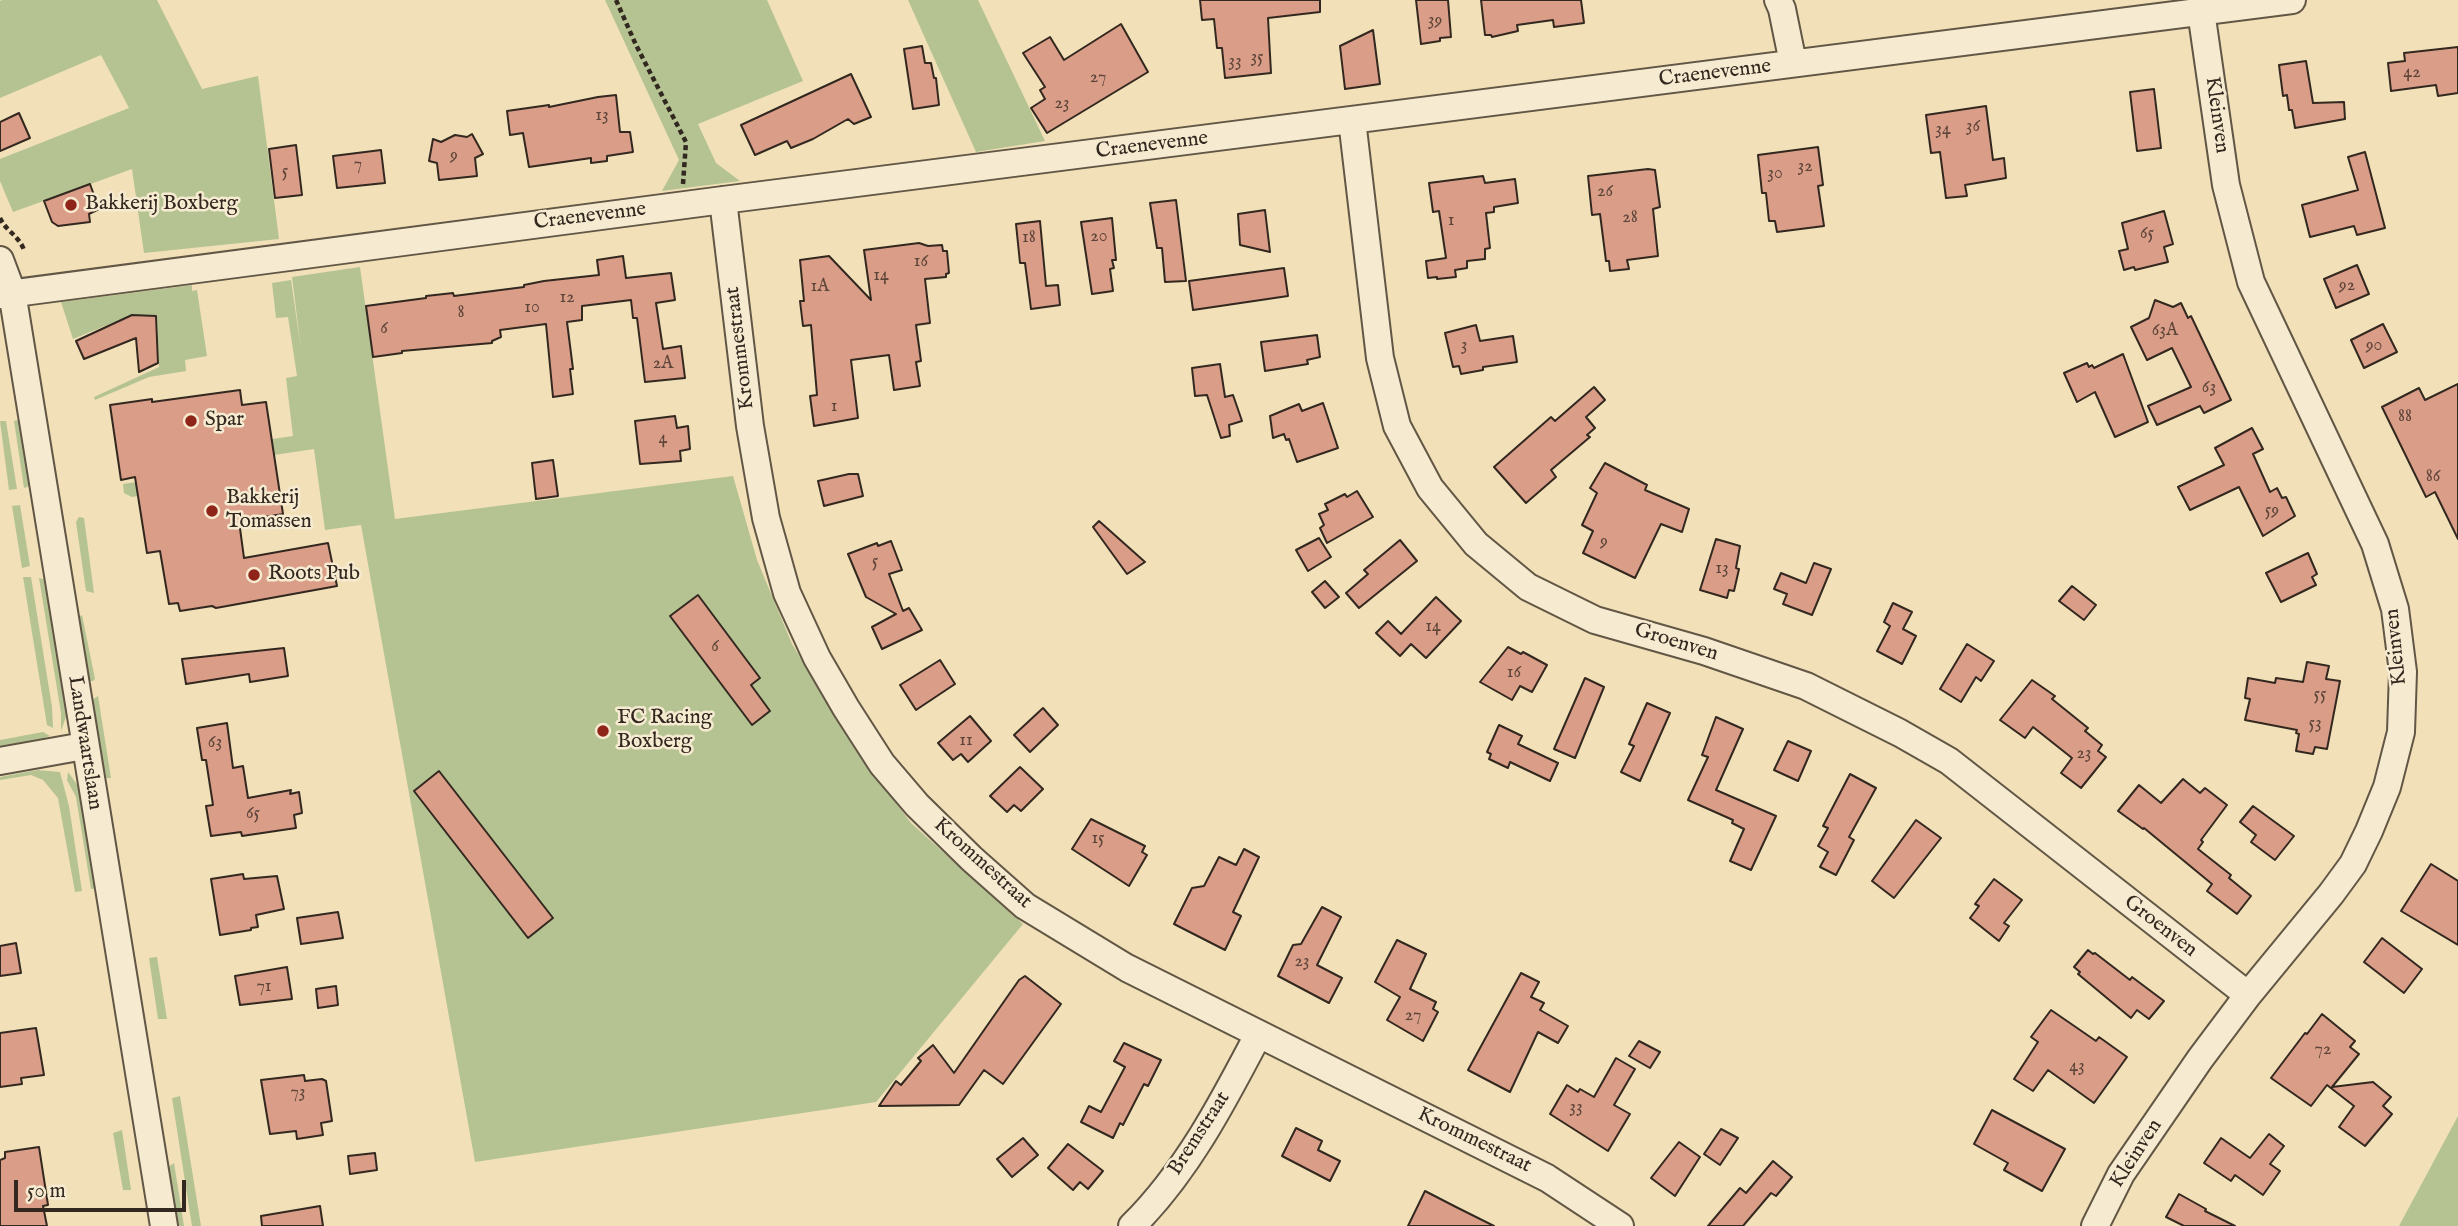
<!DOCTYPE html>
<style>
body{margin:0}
#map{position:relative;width:2458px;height:1226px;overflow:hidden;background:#f1e0b8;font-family:"IM FELL English",serif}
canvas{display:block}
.scale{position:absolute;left:14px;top:1180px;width:172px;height:32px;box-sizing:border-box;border:4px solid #33281f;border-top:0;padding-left:9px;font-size:21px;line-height:24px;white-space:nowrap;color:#33281f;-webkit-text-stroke:5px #f6ebd1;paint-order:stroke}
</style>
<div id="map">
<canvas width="2458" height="1226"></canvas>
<div class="scale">50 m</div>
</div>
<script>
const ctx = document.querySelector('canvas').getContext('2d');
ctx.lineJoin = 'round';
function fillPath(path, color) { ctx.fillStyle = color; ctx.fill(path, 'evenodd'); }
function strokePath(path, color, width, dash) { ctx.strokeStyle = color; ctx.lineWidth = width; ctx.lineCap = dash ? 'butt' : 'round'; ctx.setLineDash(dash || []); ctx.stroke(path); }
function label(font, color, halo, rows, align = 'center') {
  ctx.font = font + ' "IM FELL English",serif'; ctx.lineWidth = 5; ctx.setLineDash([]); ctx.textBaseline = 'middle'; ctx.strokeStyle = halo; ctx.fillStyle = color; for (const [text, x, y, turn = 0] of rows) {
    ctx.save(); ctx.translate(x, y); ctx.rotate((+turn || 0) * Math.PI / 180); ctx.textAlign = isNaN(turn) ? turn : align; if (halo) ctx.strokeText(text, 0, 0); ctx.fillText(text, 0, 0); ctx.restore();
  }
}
fillPath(new Path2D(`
 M2,0H157L202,89L258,76L279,239L144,253L132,169L13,212L0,181V159L129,108L101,55L0,98V1Z
 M605,0H767L803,81L698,124L716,163L740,181L662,191L679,160Z
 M908,0H978L1045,141L976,152Z
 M360,267L395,519L733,476L757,560L792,644L862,757L911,823L1023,924L876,1102L475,1162L361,525L325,530L314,449L221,463L189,488L132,497L124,493L123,484L165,478L204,449L293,436L286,378L297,376L288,317L276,318L272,283L291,280L301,349L292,277Z
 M192,285V291L197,290L207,356L185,360L186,371L149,377L95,400L94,397L159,367L157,315H132L73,339L61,302Z
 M21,419L32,485L24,488L14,421Z
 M0,421H6L17,489L9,490Z
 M20,505L30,566L22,568L12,506Z
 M79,517L84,518L94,593L86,591L76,522Z
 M23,577H31L52,707L53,728L47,725Z
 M39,578L47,580L68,711L61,731V713Z
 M82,615L95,679L93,681H88L77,618Z
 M98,696L111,778H106L103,774L91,701Z
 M43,732L50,736L31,743L0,748V740Z
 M38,770L60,772L69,806L82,891L75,892L58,798L43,780L31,775L0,780V777Z
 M68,772L81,790L98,888L91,889L76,797L67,780Z
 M157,957L167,1019H158L149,958Z
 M180,1096L201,1226H192L172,1098Z
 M2458,1116V1226H2399Z
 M122,1130L131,1190H123L113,1133Z
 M174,1163L184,1226H176L167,1168Z`), '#b5c393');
const building = new Path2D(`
 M1200,0H1320V12L1268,18L1271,73L1225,78L1222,48H1217L1214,19L1202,20Z
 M1416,0H1448L1451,37L1440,38V41L1421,44Z
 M1481,0H1581L1584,23L1554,27L1553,20L1517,25L1518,31L1492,37L1491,35H1485Z
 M1121,24L1148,72L1047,133L1031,108L1045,99L1040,90L1045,87L1023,53L1050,37L1064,60Z
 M1373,30L1380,84L1345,89L1340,46Z
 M922,46L925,63H931L934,78H936L939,105L913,109L904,49Z
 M2458,47V93L2438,96L2436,85L2391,91L2388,63L2405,61L2404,53Z
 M2306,61L2313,103L2344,102L2345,119L2295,128L2292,110H2289L2287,95L2283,96L2279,65Z
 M851,74L871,117L854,124L848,119L813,139L791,148L787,141L755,155L741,125Z
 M2154,89L2161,148L2137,151L2130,92Z
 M616,95L620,132H630L633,152L607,156V161L591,163V158L529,167L523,133L510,135L507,111L549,105V107L598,97Z
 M1986,106L1993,160L2004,158L2006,178L1965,185L1967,196L1946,198L1940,152L1931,153L1926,115Z
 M19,113L30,138L0,151V122Z
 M472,134L483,154L475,158L477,176L439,180L437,163L429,161L433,139L441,142L455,135L467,137Z
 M296,145L302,195L275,198L269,149Z
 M1818,147L1823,185L1818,186L1824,226L1777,232L1775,221H1769L1766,193H1762L1758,155Z
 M381,150L385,183L337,188L333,156Z
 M2365,152L2385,228L2357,235L2354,226L2310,237L2302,205L2358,190L2348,157Z
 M1648,169L1655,170L1660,207L1653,209L1658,256L1627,260L1629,269L1610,271L1609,261H1606L1600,214L1592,215L1588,176Z
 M1483,176L1485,183L1515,179L1518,203L1494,207V212L1486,213L1490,248L1485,249V259L1467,261V268L1455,270L1456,277L1437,279V277L1428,278L1426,261L1446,258L1439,211L1433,212L1429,183Z
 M90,184L99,209L89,214L90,222L58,226L52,222L44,201Z
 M1176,200L1186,281L1165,282L1162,248H1157L1150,203Z
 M1265,210L1270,252L1240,245L1238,214Z
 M2164,211L2173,244L2164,247L2168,262L2135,270L2134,267L2124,270L2119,251L2128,249L2122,223Z
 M1112,218L1116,260H1112L1114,268L1110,269L1113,291L1092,294L1081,222Z
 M1040,221L1046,286L1058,285L1060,305L1031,309L1025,263H1020L1016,224Z
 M919,243L928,246L942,245L943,251H947L949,273L946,274V277L925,279L930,323L916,325L921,361L916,362L920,386L894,390L889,355L851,360L858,418L814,426L810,396L817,395L811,325L803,326L800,301H804L800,260L829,256L871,300L864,250Z
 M623,256L626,278L671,273L675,300L656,303L663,349L681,346L685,378L645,382L637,318H633L631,300L582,306V320L567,322L573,369H570L573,394L553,397L546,324L500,330L501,337L492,341V343L402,351V353L373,357L366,306L426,298V296L453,293L454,296L524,287V285L544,281L599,275L597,260Z
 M2357,265L2369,294L2336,308L2324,279Z
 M1284,268L1288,296L1193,310L1189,281Z
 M2155,300L2173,307L2181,303L2188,318L2191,316L2231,400L2204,413L2200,406L2157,425L2148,406L2191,387L2172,348L2147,360L2131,327L2149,318Z
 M132,315L156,316L158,363L139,372L136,338L84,359L76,341Z
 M2383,324L2397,352L2364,368L2351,340Z
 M1476,325L1480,341L1513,336L1517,362L1483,367V370L1461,374L1459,366L1453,367L1445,333Z
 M1317,335L1320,357L1307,360L1308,364L1265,371L1261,342Z
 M2123,354L2148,422L2115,437L2095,392L2077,402L2064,373L2087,363L2089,367L2092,365L2094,368Z
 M1220,364L1225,397L1233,395L1242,421L1229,425L1230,436L1221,438L1207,395L1195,396L1192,368Z
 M2458,384V539L2435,492L2426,497L2382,407L2419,388L2425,400Z
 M1594,387L1605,400L1586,417L1595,428L1587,435L1590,437L1551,470L1556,477L1526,503L1494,467L1551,417L1555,421Z
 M240,390L242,405L266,402L283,514L239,521L244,558L328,543L337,586L216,608L212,606L180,611L178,603L169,604L160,551L147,553L135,477L121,480L110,405L152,399V402Z
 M1323,403L1338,448L1297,462L1289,439L1286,440L1284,434L1273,438L1270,416L1299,404L1302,411Z
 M675,416L677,428L688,426L690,449L680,451L681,461L640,464L635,421Z
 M2252,428L2263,449L2253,454L2270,492L2277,488L2282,498L2286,497L2295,516L2263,536L2239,487L2190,510L2178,487L2224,465L2215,448Z
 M553,460L558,496L536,499L532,463Z
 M1605,463L1647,485L1645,490L1689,509L1682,532L1661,524L1635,578L1583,553L1593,531L1582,525L1597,493L1590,488Z
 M849,474H858L863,496L824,506L818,481Z
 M1357,491L1373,517L1327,543L1320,528L1324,525L1319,514L1328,510L1325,504L1345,494L1347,497Z
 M1099,521L1145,562L1127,574L1093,527Z
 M1319,538L1331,557L1308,571L1296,550Z
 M1716,539L1740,546L1736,568L1739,569L1734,591L1729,590L1727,598L1700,590Z
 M1400,540L1417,561L1359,608L1346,593L1368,574L1364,570Z
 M891,541L902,570L889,574L903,611L909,608L922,630L882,649L872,627L896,614L866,597L848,554L877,543L878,546Z
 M2308,553L2317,574L2312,577L2316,585L2281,602L2266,573Z
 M1814,563L1831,569L1812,615L1783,604L1787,594L1774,589L1781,573L1806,583Z
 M1325,581L1339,597L1325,608L1312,592Z
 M2072,586L2096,605L2084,620L2059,601Z
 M698,595L760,678L751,685L770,711L752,725L670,616Z
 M1436,597L1461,621L1426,658L1411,644L1400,656L1376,633L1388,621L1401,634Z
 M1893,603L1912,612L1903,629L1916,636L1902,664L1877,651L1890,626L1884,622Z
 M1967,644L1994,661L1981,681L1976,677L1961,702L1940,689Z
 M1508,647L1521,654L1523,652L1547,665L1532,692L1520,686L1512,700L1480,682Z
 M284,648L288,676L250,682L249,674L186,684L182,659Z
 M940,660L955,684L916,710L900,685Z
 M2307,662L2329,666L2326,679L2340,681L2327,749L2315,747L2313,754L2296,751L2299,734L2296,733L2297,730L2245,720L2250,699L2245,698L2248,678L2275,683L2276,678L2303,682Z
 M1585,678L1604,687L1575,758L1554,749Z
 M2032,680L2055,696L2052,699L2088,728L2085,731L2102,745L2098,751L2106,757L2081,788L2061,773L2072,758L2033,727L2025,738L2000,720Z
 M1647,703L1670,713L1640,781L1621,772L1634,746L1629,744Z
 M1043,708L1058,725L1030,752L1014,735Z
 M970,716L991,741L968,762L961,754L953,760L938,743Z
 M1716,717L1743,729L1716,790L1776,816L1751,870L1730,861L1744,829L1732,823L1733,820L1688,800L1708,757L1702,755Z
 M227,723L233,768L243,766L248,798L291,790L290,794L299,792L302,813L294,815L296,828L242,836L241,832L211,836L206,806L213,805L206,760H202L197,728Z
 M1499,725L1522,736L1518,744L1558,763L1550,781L1510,762L1508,768L1489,759L1491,754L1487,752Z
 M1788,741L1811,751L1798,781L1774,770Z
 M1020,767L1043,789L1021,811L1014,805L1007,812L990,796Z
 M439,771L553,918L528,938L414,791Z
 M1850,774L1876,788L1849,837L1854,840L1836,875L1820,867L1828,852L1818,846L1828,828L1823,826Z
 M2183,779L2200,793L2205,788L2227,805L2201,840L2203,842L2198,849L2231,875L2229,878L2251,896L2237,914L2207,891L2212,884L2144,828L2143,829L2118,811L2139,785L2161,803Z
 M2253,806L2294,836L2275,860L2251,842L2256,835L2240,822Z
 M1091,819L1145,846L1142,852L1147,855L1129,886L1072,849Z
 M1916,820L1941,838L1894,898L1872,881Z
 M1244,849L1259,857L1233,912L1241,916L1225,950L1174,924L1192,888L1204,886L1219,857L1236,865Z
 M2431,864L2458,881V945L2401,911Z
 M243,874L244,879L277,876L284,909L256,915L258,927L251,928V930L220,935L211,879Z
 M1994,879L2022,900L2004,923L2009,926L1999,941L1970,918L1979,906L1975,904Z
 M1322,907L1341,917L1317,965L1342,978L1329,1003L1278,976L1293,945L1301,944Z
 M338,912L343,938L301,944L297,918Z
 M2382,938L2422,969L2404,993L2364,962Z
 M1397,940L1426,954L1410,989L1436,1002L1433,1009L1438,1012L1423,1041L1387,1020L1400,997L1375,982Z
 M16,943L21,973L0,976V946Z
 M2088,950L2093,954L2095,953L2130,980L2132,977L2164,1001L2149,1019L2137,1010L2131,1018L2078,974L2080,972L2074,967Z
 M287,967L292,999L240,1005L235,976Z
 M1521,973L1539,982L1531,997L1544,1003L1540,1010L1568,1026L1558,1043L1538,1032L1510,1092L1468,1070Z
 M1025,976L1061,1004L1003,1084L984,1070L959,1105L879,1106L896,1081L901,1085L921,1061L918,1058L933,1045L954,1073L1019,980Z
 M336,986L338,1005L318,1008L316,989Z
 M2051,1010L2096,1041L2099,1037L2127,1057L2094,1103L2048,1070L2033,1091L2014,1079L2038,1042L2031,1037Z
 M2322,1014L2355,1041L2350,1047L2359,1054L2332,1087L2373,1082L2391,1097L2383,1106L2392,1114L2365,1146L2339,1127L2354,1106L2327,1085L2311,1106L2271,1078L2305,1033L2307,1034Z
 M36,1028L44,1075L21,1078L22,1084L0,1087V1033Z
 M1639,1041L1660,1052L1650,1068L1629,1056Z
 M1124,1043L1161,1060L1148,1086L1144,1084L1123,1125L1120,1123L1113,1138L1081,1122L1089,1106L1101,1112L1125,1067L1114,1061Z
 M1616,1058L1635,1069L1614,1105L1630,1114L1608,1151L1550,1114L1567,1085L1578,1092L1580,1089L1594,1097Z
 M304,1075L305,1081L322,1079L326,1081L332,1121L321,1123L323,1135L297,1139L296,1131L270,1134L261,1080Z
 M1992,1110L2065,1149L2042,1191L2004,1170L2008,1163L1974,1144Z
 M1296,1128L1322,1141L1318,1150L1340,1161L1330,1181L1282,1156Z
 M1721,1129L1738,1138L1720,1165L1704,1154Z
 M2269,1134L2284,1146L2270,1164L2280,1171L2263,1195L2235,1175L2231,1181L2204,1163L2221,1138L2250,1158Z
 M1023,1138L1038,1155L1012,1177L997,1159Z
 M1679,1142L1700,1157L1675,1196L1651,1178Z
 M1068,1144L1103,1171L1088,1189L1080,1182L1073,1190L1048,1168Z
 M39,1147L48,1205L43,1206L47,1226H0V1160L5,1158V1152Z
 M375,1153L377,1170L350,1174L348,1156Z
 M1773,1161L1792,1177L1776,1196L1771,1193L1743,1226H1708L1740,1188L1746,1193Z
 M1425,1191L1456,1207L1494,1226H1408Z
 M2179,1194L2206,1209L2205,1211L2235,1226H2184L2166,1217Z
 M320,1206L323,1226H262L261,1216Z`);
fillPath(building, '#da9d88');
strokePath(building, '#33281f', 2);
const minor = new Path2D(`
 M1778,0L1782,9L1793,63
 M1352,120L1380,358L1397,426L1430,488L1476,544L1528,587L1595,620L1704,651L1806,686L1900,733L1949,761L2248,995
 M723,200L750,426L766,518L787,593L817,658L846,708L882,764L917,805L972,859L1025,906L1127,968L1547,1178L1620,1226
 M0,260L12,292L164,1226
 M0,295L723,200L2292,0
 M0,761L84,746
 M1132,1226C1186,1173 1223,1102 1258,1035
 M2095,1226L2121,1174L2200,1059L2248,995L2331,894L2353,864L2369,831L2387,787L2401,732L2403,672L2395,609L2375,544L2251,282L2226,185L2201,11`);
strokePath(minor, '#625645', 30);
strokePath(new Path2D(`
 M616,0L636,45L686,142L683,184
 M0,218C6,231 19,236 24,250`), '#33281f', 4.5, [5, 3.5]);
strokePath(minor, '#f6ebd1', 26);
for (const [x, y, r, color] of [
 [71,205,7,"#8f2418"],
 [191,421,7,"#8f2418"],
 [212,511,7,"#8f2418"],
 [254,575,7,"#8f2418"],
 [603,731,7,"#8f2418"]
]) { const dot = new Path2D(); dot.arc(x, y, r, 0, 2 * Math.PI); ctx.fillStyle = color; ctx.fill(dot); strokePath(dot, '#f6ebd1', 2.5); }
label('18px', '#5d4539', null, [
 ["39",1435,21],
 ["35",1257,58],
 ["33",1235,62],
 ["42",2412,73],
 ["27",1098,78],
 ["23",1062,104],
 ["13",602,116],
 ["36",1973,127],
 ["34",1943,130],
 ["9",454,156],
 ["7",358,165],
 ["32",1805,167],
 ["5",285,172],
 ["30",1775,174],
 ["26",1605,192],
 ["28",1630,218],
 ["1",1451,221],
 ["65",2147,234],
 ["20",1099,237],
 ["18",1029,238],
 ["16",921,262],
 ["14",881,276],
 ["92",2347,286],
 ["1A",820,287],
 ["12",567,298],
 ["10",532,308],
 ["8",461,313],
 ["6",384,329],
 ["63A",2165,331],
 ["3",1464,346],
 ["90",2374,346],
 ["2A",663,364],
 ["63",2209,388],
 ["1",834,407],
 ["88",2405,417],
 ["4",663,439],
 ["86",2433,477],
 ["59",2272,511],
 ["9",1604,542],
 ["5",875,562],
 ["13",1722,569],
 ["14",1433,627],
 ["6",715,647],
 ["16",1514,673],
 ["55",2320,695],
 ["53",2315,724],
 ["11",966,741],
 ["63",215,743],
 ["23",2084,754],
 ["65",253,814],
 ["15",1098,839],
 ["23",1302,962],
 ["71",264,987],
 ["27",1413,1016],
 ["72",2323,1050],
 ["43",2077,1067],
 ["73",298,1093],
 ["33",1576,1108]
]);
label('21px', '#33281f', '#f6ebd1', [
 ["Craenevenne",1715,74,-7],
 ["Kleinven",2216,115,82],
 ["Craenevenne",1152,146,-7],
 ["Craenevenne",590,217,-7],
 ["Krommestraat",741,348,-97],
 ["Groenven",1676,643,17],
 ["Kleinven",2397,647,-96],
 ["Landwaartslaan",84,743,81],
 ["Krommestraat",982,864,42],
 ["Groenven",2160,927,38],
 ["Bremstraat",1200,1134,-57],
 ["Krommestraat",1474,1141,26],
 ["Kleinven",2137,1154,-57]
]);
label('21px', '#33281f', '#f6ebd1', [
 ["Bakkerij Boxberg",85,205],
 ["Spar",205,421],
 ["Bakkerij",226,499],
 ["Tomassen",226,523],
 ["Roots Pub",268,575],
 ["FC Racing",617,719],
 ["Boxberg",617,743]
], 'left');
</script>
